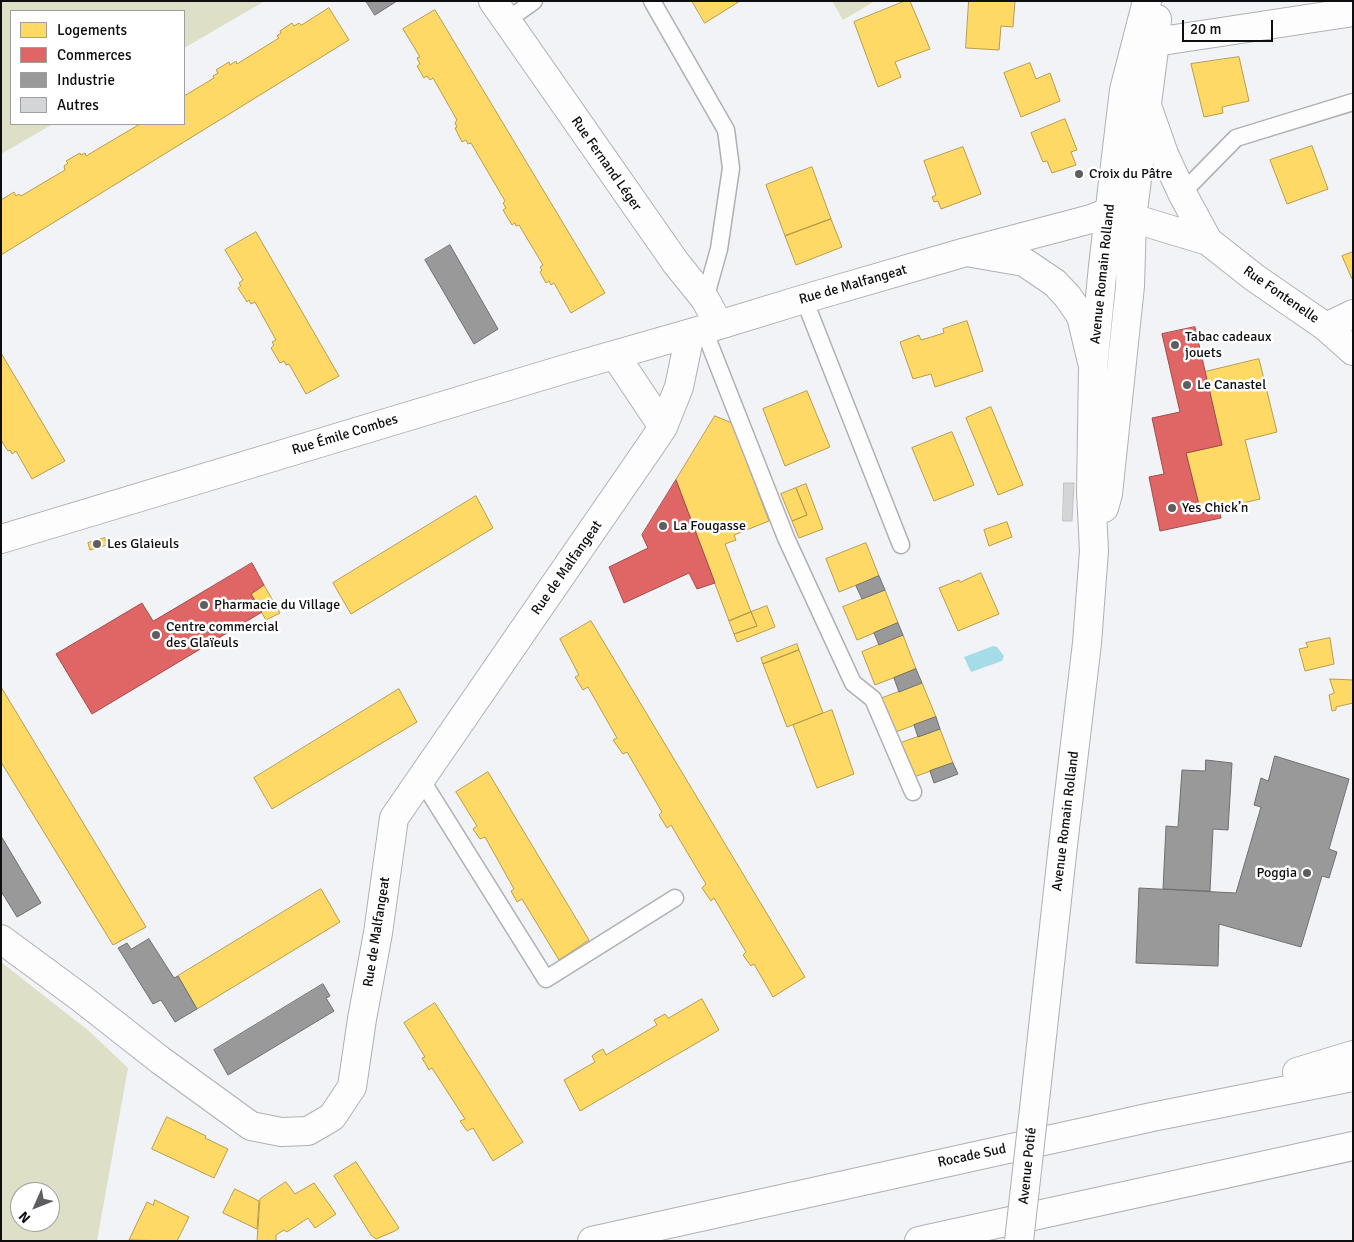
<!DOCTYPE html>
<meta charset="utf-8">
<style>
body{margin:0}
#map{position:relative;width:1354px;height:1242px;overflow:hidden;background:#f2f3f6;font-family:Signika,sans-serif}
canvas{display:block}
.frame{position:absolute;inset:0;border:2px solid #0e0e10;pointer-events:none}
.legend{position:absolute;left:10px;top:10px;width:175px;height:115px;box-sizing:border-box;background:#fff;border:1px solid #9f9f9f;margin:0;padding:6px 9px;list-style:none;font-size:15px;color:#0e0e10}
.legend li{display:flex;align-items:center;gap:10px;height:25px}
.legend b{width:25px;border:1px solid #9f9f9f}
.north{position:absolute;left:10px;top:1182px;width:50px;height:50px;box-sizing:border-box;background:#fff;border:1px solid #9f9f9f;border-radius:50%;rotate:226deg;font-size:14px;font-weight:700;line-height:20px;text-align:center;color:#0e0e10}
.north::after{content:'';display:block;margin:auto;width:18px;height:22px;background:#5e5e60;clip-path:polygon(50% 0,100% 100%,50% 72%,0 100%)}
.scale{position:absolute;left:1182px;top:20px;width:91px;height:22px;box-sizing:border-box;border:2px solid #0e0e10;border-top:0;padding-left:6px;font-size:15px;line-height:18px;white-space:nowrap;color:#0e0e10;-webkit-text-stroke:4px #fff;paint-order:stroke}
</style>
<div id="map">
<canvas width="1354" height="1242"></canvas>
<div class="frame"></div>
<ul class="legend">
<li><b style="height:14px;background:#ffd966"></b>Logements</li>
<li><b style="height:14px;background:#e06666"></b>Commerces</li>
<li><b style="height:14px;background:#999"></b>Industrie</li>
<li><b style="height:14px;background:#d4d5d7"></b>Autres</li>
</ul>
<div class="north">N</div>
<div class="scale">20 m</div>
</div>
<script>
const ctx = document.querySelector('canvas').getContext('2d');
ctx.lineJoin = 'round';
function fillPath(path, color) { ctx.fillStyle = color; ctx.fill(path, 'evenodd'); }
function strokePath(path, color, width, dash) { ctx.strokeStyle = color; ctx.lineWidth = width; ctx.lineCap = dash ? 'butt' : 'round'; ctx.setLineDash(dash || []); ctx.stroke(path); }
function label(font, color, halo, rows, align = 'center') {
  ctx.font = font + ' Signika,sans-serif'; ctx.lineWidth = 5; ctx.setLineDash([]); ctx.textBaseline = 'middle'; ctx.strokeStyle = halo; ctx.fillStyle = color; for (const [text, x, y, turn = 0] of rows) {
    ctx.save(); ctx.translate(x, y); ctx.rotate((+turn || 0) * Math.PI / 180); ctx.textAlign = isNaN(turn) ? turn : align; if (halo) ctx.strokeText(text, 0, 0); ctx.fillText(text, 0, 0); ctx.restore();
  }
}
fillPath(new Path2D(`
 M1,1H265L184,48V11H11V124H53L1,154Z
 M832,1H875L843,20Z
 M1,962L89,1031L128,1068L97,1241H1ZM20,1192H50V1222H20Z`), '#dddfc7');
fillPath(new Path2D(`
 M993,646L997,647L1004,656L1002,661L971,672L964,657Z`), '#a5dce7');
const homes = new Path2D(`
 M692,1H740L705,23Z
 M905,1H910L930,49L895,62L901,77L878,87L854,22Z
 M969,1H1015L1013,27L1001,26L999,50L966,48Z
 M329,8L349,40L1,255V200L14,192L16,196L19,194L21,196L65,170L64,166L68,163L66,161L80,153L81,155L85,153L86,156L140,124H184V96L214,78L213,76L218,73L216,70L229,62L230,65L236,61L237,64L279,38L277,36L281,33L280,31L292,23L294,26L299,23L301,25Z
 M435,10L605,293L571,313L554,283L551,285L549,281L546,283L540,272L542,270L540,267L543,265L519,225L516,226L515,223L512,225L503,210L506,208L503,203L505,201L471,143L468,144L466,140L462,142L455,128L457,127L455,123L457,120L433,78L430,80L427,76L424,78L417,66L420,64L417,58L420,57L403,29Z
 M1239,57L1249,101L1222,107L1223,113L1204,117L1191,64Z
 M1030,63L1036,79L1050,73L1060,101L1021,117L1004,73Z
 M1065,119L1077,150L1071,152L1076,165L1052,173L1047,161L1043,162L1031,133Z
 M1312,146L1328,189L1287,204L1270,160Z
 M963,147L981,194L941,209L938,201L934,202L932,197L936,195L924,161Z
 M812,167L831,219L785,236L766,185Z
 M831,219L842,247L796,265L785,236Z
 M256,232L339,376L306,394L289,364L286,365L284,361L280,363L271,348L274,345L272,342L276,340L255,302L251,304L249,300L247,302L238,288L241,286L239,283L243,280L225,250Z
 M1353,252V279H1352L1342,256Z
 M967,321L983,371L935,387L931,374L913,379L900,342L919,335L921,340L928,338L944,333L943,329Z
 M1,353L65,461L32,479L16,451L12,454L10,450L8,451L1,440Z
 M1259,359L1277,432L1245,440L1260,499L1201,513L1186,453L1222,445L1205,372Z
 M807,391L830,447L785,466L763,409Z
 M991,407L1023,485L998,495L966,418Z
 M715,416L732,423L769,521L734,535L736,540L725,544L751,612L729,621L676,480Z
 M952,432L974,485L934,501L912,448Z
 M806,484L823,529L799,538L792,521L807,515L796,488Z
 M796,488L807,515L792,521L781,494Z
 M476,496L493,528L351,614L333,583Z
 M1007,522L1012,537L989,546L984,530Z
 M105,538L107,545L90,550L88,543Z
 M866,543L879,576L839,592L826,559Z
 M981,573L999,614L958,631L939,588L959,580L960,582Z
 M264,585L280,613L266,620L251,594Z
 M885,590L898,623L857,640L843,607Z
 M767,606L775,627L737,642L734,634L757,626L751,612Z
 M751,612L757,626L734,634L729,621Z
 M591,621L805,977L773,997L754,964L751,966L743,955L746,952L714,898L711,901L702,888L706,884L671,825L667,828L659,815L662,812L627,752L623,754L613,740L617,738L588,687L583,690L575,677L579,675L560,639Z
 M903,635L916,669L875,685L862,652Z
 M1330,638L1334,664L1305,671L1299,649L1308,647L1306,643Z
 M797,644L799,650L763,664L761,658Z
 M799,650L823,713L787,727L763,664Z
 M1330,679L1353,680V703L1336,707V710L1332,711L1329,695L1334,693Z
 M922,683L936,717L893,733L880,699Z
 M1,687L146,927L113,945L1,762Z
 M399,689L417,722L272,809L254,778Z
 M832,710L854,774L817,788L793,725Z
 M940,729L953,763L911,778L898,744Z
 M488,772L589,940L559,960L522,899L517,902L511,891L514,889L485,837L480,839L473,829L477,826L456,792Z
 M321,889L340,922L197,1009L178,976Z
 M702,999L719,1030L580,1111L564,1080L595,1062L592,1056L597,1052L603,1049L606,1055L657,1025L654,1020L665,1014L668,1018Z
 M435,1003L523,1142L493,1161L473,1128L467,1131L460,1121L465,1119L432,1068L429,1070L425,1063L422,1058L425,1057L404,1023Z
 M167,1117L206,1136L205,1138L228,1149L214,1178L152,1149Z
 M356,1162L399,1228L395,1231L376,1239L371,1235L334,1176Z
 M286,1182L295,1194L314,1183L336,1214L315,1228L308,1218L287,1232L284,1230L276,1235V1241H257L260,1199Z
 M235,1189L259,1201L257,1229L223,1213Z
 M155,1200L189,1217L177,1241L129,1240L147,1202L153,1205Z`);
fillPath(homes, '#ffd966');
strokePath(homes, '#b79c4c', 1);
const shops = new Path2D(`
 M1195,327L1222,445L1186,453L1201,513L1219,509L1221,518L1160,531L1149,477L1164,474L1152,418L1180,412L1162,334Z
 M676,480L715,583L697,589L689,573L624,603L609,567L648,548L642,535Z
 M252,563L264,585L251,594L262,612L92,714L56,654L142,603L153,621Z`);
fillPath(shops, '#e06666');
strokePath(shops, '#a14c4c', 1);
const industry = new Path2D(`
 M366,1H397L375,15Z
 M450,245L498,329L474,344L425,260Z
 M879,576L885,590L862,599L856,586Z
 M898,623L903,635L879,645L874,633Z
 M916,669L922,683L899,692L894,678Z
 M936,717L940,729L918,737L914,725Z
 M1275,756L1349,779L1329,849L1337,852L1329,878L1322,876L1301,947L1219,924L1218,966L1136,963L1139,888L1236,893L1261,807L1254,805L1261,778L1268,781Z
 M1206,760L1232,763L1228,830L1213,829L1210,891L1163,889L1166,826L1178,827L1182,770L1205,771Z
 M953,763L958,774L934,783L930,771Z
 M1,836L41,903L17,917L1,891Z
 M149,939L174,978L178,976L197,1009L175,1022L161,1000L153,1004L118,948L127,943L131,949Z
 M323,984L330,996L326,998L334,1011L228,1075L214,1050Z`);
fillPath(industry, '#999');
strokePath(industry, '#6f6f70', 1);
const building = new Path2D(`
 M1064,483H1074L1072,521H1063Z`);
fillPath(building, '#d4d5d7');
strokePath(building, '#c0c1c3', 1);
const service = new Path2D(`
 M652,1L726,130L731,168L719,249L705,299
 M506,21L534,1
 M1182,193L1236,138L1353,102
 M804,299L901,545
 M704,330L786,538L853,683L873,699L913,792
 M421,779L546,979L675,898`);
const minor = new Path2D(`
 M493,1L676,263L705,299L719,325
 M1139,34L1155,42L1353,12
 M1146,103L1164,154L1182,193L1208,241
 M972,253L1024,262L1055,283L1068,297L1081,316L1092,362
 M1326,327L1353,314
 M615,355L663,427
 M1,539L565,369L719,325L804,299L966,252L1091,219L1109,212L1132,218L1208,241L1255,278L1326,327L1353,351
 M1,939L81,998L160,1060L251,1126L281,1132L308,1131L332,1117L352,1087L362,1019L378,933L394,818L653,442L663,427L679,387L690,334`);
const tertiary = new Path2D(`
 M1104,508L1108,494L1130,286L1132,218L1155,42L1157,19
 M1036,1091L1063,845L1087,643L1094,551L1091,492L1093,368L1103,266L1124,90L1147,1`);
const trunk = new Path2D(`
 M1297,1072L1353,1055
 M592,1241L1152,1117L1353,1077
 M919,1241L1353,1146`);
strokePath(service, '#afb0b2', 19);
strokePath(minor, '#afb0b2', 30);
strokePath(tertiary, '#afb0b2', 30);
strokePath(trunk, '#afb0b2', 30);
strokePath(service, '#fdfdfe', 16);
strokePath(minor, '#fdfdfe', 28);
strokePath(tertiary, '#fdfdfe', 28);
strokePath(trunk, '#fdfdfe', 28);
const tertiaryBridge = new Path2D(`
 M1019,1241L1036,1091`);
strokePath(tertiaryBridge, '#afb0b2', 30, []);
strokePath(tertiaryBridge, '#fdfdfe', 28);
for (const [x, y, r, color] of [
 [1079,174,5,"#5e5e60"],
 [1175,345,5,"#5e5e60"],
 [1187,385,5,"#5e5e60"],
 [1172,508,5,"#5e5e60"],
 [663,526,5,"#5e5e60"],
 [97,544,5,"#5e5e60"],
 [204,605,5,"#5e5e60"],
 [156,635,5,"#5e5e60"],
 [1307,873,5,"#5e5e60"]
]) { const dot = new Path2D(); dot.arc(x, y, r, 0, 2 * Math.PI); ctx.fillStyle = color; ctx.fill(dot); strokePath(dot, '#fff', 2); }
label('14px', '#0e0e10', '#fff', [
 ["Rue Fernand Léger",606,164,55],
 ["Avenue Romain Rolland",1103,274,-84],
 ["Rue de Malfangeat",853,285,-16],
 ["Rue Fontenelle",1281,295,35],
 ["Rue Émile Combes",345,435,-17],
 ["Rue de Malfangeat",567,568,-55],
 ["Avenue Romain Rolland",1066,821,-83],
 ["Rue de Malfangeat",377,932,-81],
 ["Rocade Sud",972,1156,-12],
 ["Avenue Potié",1028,1166,-84]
]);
label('14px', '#0e0e10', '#fff', [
 ["Croix du Pâtre",1089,174],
 ["Tabac cadeaux",1185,337],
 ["jouets",1185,353],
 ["Le Canastel",1197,385],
 ["Yes Chick’n",1182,508],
 ["La Fougasse",673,526],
 ["Les Glaieuls",107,544],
 ["Pharmacie du Village",214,605],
 ["Centre commercial",166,627],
 ["des Glaïeuls",166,643],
 ["Poggia",1297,873,"right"]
], 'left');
</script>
